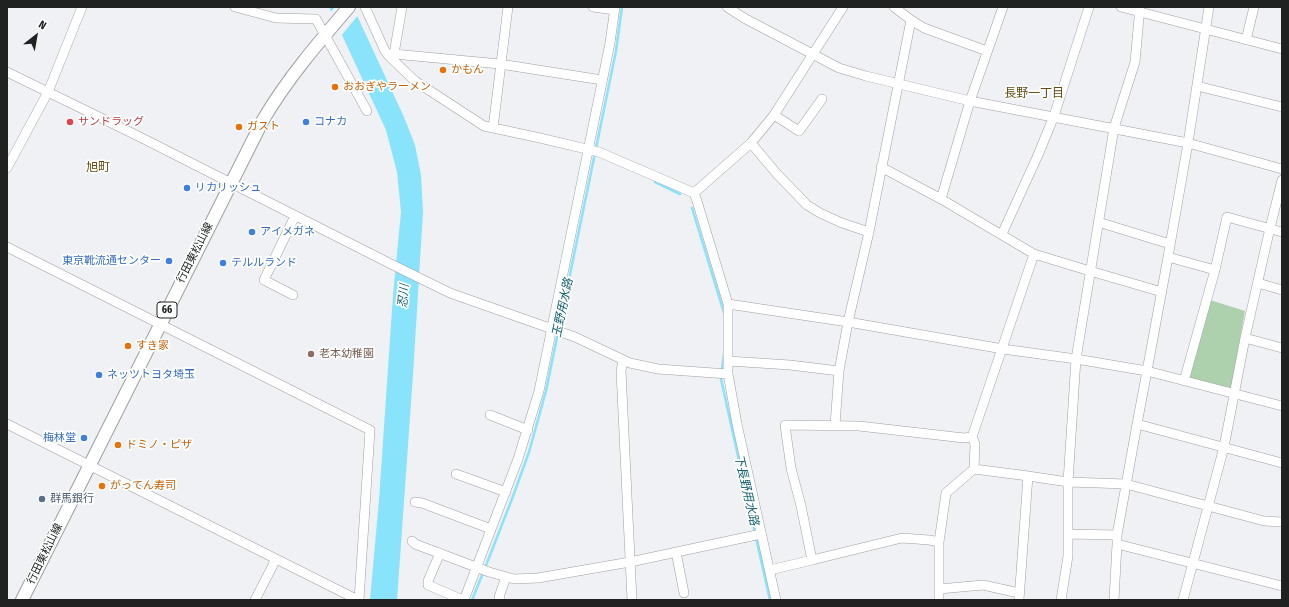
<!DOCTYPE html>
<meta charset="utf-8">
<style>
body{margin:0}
#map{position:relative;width:1289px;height:607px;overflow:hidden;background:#f0f1f4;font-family:"Fira Sans Condensed",sans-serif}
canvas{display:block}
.frame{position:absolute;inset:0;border:8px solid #202121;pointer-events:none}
.north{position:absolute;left:16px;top:16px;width:40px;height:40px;-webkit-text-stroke:3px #feffff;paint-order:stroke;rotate:31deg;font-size:11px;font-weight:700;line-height:16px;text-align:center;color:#202121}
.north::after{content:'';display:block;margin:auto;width:14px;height:18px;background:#202121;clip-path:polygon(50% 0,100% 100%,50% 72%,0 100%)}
</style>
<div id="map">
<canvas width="1289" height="607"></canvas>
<div class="frame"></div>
<div class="north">N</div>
</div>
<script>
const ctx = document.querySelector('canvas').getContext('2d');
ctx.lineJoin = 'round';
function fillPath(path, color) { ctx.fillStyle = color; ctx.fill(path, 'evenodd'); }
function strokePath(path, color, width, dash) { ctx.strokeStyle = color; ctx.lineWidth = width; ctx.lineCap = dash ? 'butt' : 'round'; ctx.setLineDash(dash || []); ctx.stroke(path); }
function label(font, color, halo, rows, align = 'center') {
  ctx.font = font + ' "Fira Sans Condensed","Noto Sans JP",sans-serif'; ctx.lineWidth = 3.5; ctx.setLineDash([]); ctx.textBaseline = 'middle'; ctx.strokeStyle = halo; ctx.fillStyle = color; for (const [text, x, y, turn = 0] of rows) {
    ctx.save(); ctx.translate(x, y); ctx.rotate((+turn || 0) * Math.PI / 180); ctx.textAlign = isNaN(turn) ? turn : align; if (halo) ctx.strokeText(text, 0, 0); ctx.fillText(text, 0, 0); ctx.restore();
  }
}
fillPath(new Path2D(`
 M1210,300L1245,311L1231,388L1189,378Z`), '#add1ac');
fillPath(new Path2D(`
 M329,7H353L404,117L415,145L421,175L423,212L413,375L397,600H370L379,500L393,295L401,212L397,172L386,130Z`), '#89e3fb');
fillPath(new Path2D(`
 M335,7H355L359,14L341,36L330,13Z`), '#f0f1f4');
strokePath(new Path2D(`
 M655,182L680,194
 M692,208L724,313
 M722,369L724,354
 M721,379L755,533
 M756,538L770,600
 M485,568L512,499L529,452L546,391L616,51L622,7
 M472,600L483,573`), '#89e3fb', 2.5);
const minor = new Path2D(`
 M235,7L276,18L316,19L367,111
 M365,7L385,51L390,57L415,81L484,126L540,138L599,152L694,193L697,201L728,304V374L737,424L776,600
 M593,7L615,10
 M727,7L744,18L839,68L866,76L970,101L1188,143L1282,169
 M894,7L911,20L924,28L987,51
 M1121,7L1282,49
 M1246,40L1254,7
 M394,54L402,7
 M390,57L394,54L500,64L602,80
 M7,72L140,137L391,264L450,293L575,337L630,363L658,369L728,374
 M1197,86L1282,107
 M774,115L799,131L822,99
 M493,128L508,7
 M751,143L777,174L807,205L820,213L842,223L869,232L848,322L839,371
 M881,167L941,199L1034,254L1090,271L1162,292
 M7,168L48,92L82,7
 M694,193L751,143L774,115L843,7
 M941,199L970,101L1003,7
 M1098,222L1170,244
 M869,232L911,20
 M1002,234L1038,155L1054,116L1089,7
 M7,247L370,430L359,600
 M1168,257L1188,143L1209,7
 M1258,283L1282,290
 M293,295L264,280L295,216
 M728,304L848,322L1003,349L1076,359L1147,371L1168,257L1215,270
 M1245,338L1282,348
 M623,360L621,371L632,600
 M728,361L790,365L839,371L835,425
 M1184,381L1215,270L1227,217L1282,232
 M1282,406L1147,371L1137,424L1282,463
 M490,415L528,430
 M7,424L358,600
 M972,437L1034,254
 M974,469L1028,476L1068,482L1126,484L1264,521L1282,522
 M456,474L506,492
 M415,502L422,503L491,529
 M1068,534L1117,535
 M412,541L415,544L489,572L514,579L538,578L630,562L761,534
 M1117,544L1282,586
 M676,552L684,593
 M440,553L428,581V585L463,600
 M812,560L902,538L929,540L939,542V600
 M770,570L812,560L801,506L791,468L785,425L859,426L964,438L972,437L975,444L974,469L946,493L939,542
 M939,589L983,585L1019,593
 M255,600L273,565L275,559
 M464,600L518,459L539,391L610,43L615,7
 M500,600L499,597L506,577
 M1019,600L1028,476
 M1061,600L1068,556V482L1076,359L1114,128L1135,62L1140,7
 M1114,600L1117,544V535L1137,424
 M1183,600L1224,447L1245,338L1270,228L1282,180`);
const major = new Path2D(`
 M22,600L263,120C287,79 318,43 349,7`);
strokePath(minor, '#9e9fa1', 10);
strokePath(major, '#9e9fa1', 14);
strokePath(minor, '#fff', 9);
strokePath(major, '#fff', 12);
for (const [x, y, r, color] of [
 [443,70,4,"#e8710a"],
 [335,87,4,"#e8710a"],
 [70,122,4,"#e0444e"],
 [306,122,4,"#3f7fe0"],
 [239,127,4,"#e8710a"],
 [187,188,4,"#3f7fe0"],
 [252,232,4,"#3f7fe0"],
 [169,261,4,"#3f7fe0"],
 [223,263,4,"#3f7fe0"],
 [128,346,4,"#e8710a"],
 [311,354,4,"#8d6e63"],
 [99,375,4,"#3f7fe0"],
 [84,438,4,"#3f7fe0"],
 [118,445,4,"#e8710a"],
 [102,486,4,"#e8710a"],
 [42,499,4,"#5c6f8a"]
]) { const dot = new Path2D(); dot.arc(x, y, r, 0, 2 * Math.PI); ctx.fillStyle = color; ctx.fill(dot); strokePath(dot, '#feffff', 1.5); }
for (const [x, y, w] of [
 [167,310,20]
]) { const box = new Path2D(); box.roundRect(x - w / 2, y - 8, w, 16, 3); ctx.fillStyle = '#feffff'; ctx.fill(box); strokePath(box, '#202121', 1); }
label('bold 10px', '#202121', null, [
 ["66",167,310]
]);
label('11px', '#c56008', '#feffff', [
 ["かもん",451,70],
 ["おおぎやラーメン",343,87],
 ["ガスト",247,127],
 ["すき家",136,346],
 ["ドミノ・ピザ",126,445],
 ["がってん寿司",110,486]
], 'left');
label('11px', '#be3a42', '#feffff', [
 ["サンドラッグ",78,122]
], 'left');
label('11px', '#366cbe', '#feffff', [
 ["コナカ",314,122],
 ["リカリッシュ",195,188],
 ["アイメガネ",260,232],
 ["東京靴流通センター",161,261,"right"],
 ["テルルランド",231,263],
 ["ネッツトヨタ埼玉",107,375],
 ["梅林堂",76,438,"right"]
], 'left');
label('11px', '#202121', '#feffff', [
 ["行田東松山線",195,253,-63],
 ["行田東松山線",45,554,-64]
]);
label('11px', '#785e54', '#feffff', [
 ["老本幼稚園",319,354]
], 'left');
label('11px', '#4e5e75', '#feffff', [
 ["群馬銀行",50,499]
], 'left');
label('12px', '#624a0e', '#feffff', [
 ["長野一丁目",1034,94],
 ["旭町",98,168]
]);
label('italic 12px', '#166071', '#feffff', [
 ["忍川",404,296,-85],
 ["玉野用水路",563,308,-78],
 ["下長野用水路",746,490,77]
]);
</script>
